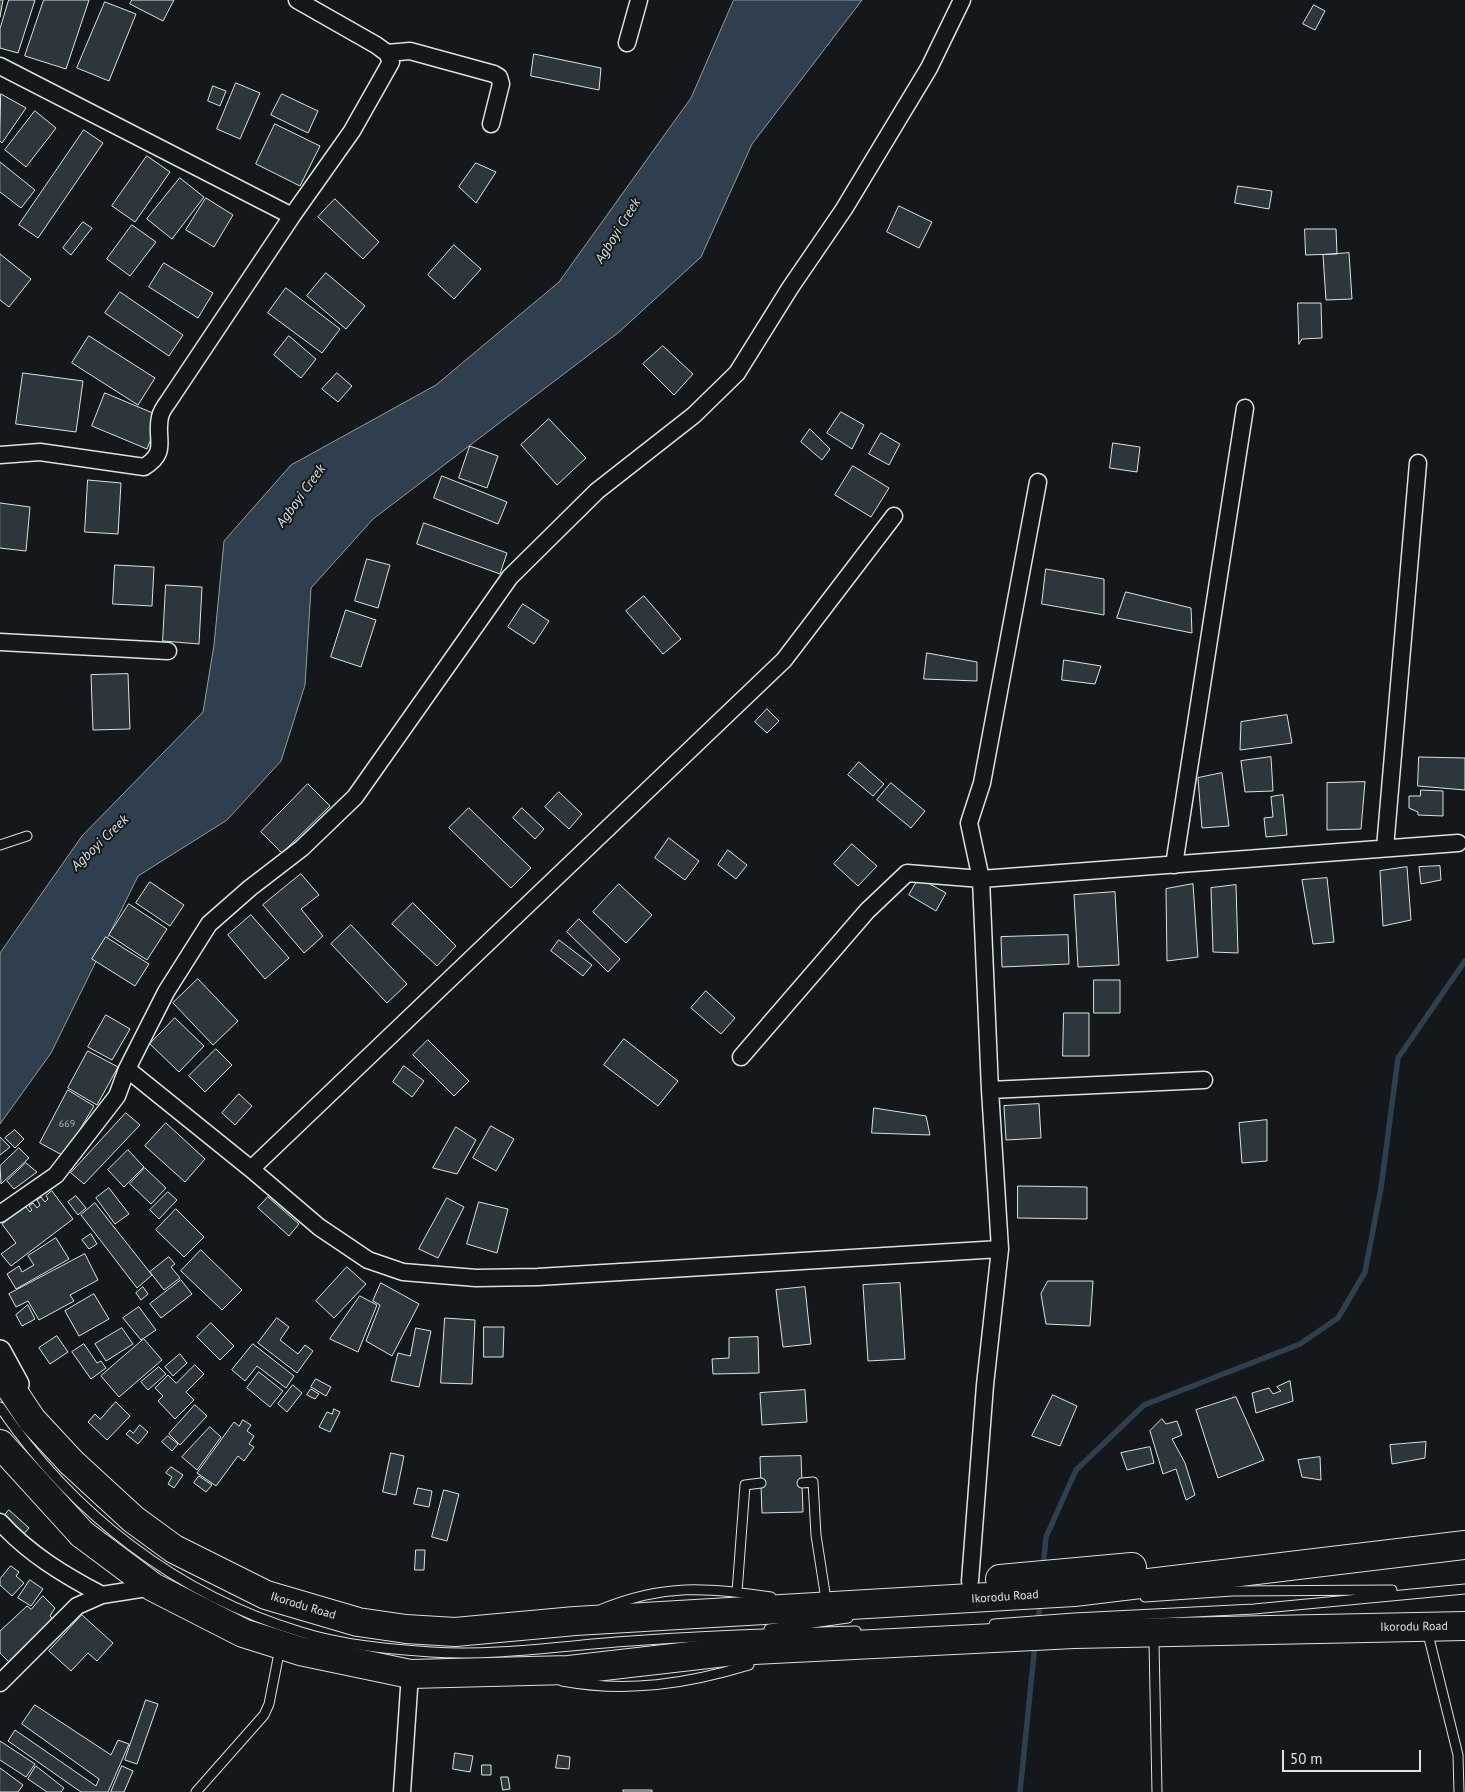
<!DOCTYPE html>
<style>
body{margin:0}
#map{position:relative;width:1465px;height:1792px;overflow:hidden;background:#14181c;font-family:"PT Sans",sans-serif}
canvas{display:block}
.scale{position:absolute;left:1282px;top:1750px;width:139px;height:22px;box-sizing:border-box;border:2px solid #d8e6dc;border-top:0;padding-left:6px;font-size:15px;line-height:18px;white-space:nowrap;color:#d8e6dc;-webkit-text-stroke:4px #14181c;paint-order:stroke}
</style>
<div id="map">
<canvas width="1465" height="1792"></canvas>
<div class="scale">50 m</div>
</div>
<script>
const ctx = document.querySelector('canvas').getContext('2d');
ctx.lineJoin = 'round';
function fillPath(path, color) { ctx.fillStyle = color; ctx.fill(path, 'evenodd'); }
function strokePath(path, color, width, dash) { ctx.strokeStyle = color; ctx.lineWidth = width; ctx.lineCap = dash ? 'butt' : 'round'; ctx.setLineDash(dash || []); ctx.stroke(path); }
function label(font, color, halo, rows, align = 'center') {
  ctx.font = font + ' "PT Sans",sans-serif'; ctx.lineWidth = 4; ctx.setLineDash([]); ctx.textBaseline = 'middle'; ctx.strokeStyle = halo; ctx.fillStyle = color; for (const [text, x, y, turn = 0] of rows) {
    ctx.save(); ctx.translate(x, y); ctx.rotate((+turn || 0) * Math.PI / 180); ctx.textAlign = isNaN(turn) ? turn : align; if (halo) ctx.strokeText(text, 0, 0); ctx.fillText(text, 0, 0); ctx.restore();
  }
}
const water = new Path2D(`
 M734,0H862L752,144L701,257L619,332L373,519L311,588L305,685L281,761L227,820L138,876L51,1053L0,1124V953L82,836L203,712L214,645L224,541L291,465L436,385L559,282L691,98Z`);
fillPath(water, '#2f3f4d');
strokePath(water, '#939e99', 1);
strokePath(new Path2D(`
 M1043,1568L1046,1537L1076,1470L1144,1405L1300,1344L1338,1318L1365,1272L1381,1188L1398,1058L1465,961
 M1038,1623L1040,1602
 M1020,1792L1035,1644`), '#2f3f4d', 5.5);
const building = new Path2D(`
 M0,0H3L0,17Z
 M9,0H35L18,53L0,48V29Z
 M44,0H89L66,69L25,56Z
 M132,0H174L163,21L130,4Z
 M105,2L136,14L109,81L77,68Z
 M1314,5L1325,11L1315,30L1303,24Z
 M534,54L601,68L599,90L531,76Z
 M236,83L260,93L240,139L217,129Z
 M213,86L226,91L220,106L208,101Z
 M1,94L26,108L2,143L0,141Z
 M282,94L318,111L308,133L271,115Z
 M35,111L56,128L26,167L5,150Z
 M275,124L320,146L300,186L256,164Z
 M84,130L103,143L38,238L19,225Z
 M147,156L170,172L135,222L112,206Z
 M0,162L35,190L21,208L0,192Z
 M476,163L496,172L476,203L459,187Z
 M180,178L204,197L172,239L147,219Z
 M1238,186L1272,191L1269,209L1235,203Z
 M206,198L233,215L214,247L186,230Z
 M335,199L379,242L363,259L318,217Z
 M899,206L932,222L919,248L887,232Z
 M83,222L92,228L71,255L63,248Z
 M132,225L156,242L130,276L107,259Z
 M1305,229H1336L1337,254L1306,255Z
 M454,245L481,269L454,299L428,275Z
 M1349,253L1352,299L1326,300L1323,255Z
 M0,254L31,279L9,307L0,300Z
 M164,263L213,293L198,318L149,287Z
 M326,273L365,306L346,329L307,296Z
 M286,288L340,329L322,353L268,313Z
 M120,292L183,335L169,356L105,313Z
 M1298,303H1321L1322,338L1302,339L1299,344Z
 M89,336L155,378L138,405L72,363Z
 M289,336L316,359L301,378L274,355Z
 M663,346L693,374L674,395L643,364Z
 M23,373L83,381L76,432L16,424Z
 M337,373L352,386L338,402L322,389Z
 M105,393L160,416L147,449L92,426Z
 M841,412L864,425L852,449L827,433Z
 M549,419L586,458L557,485L521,445Z
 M810,429L830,449L822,460L801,442Z
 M881,433L900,444L889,465L869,454Z
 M1113,443L1140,447L1137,472L1110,468Z
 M470,446L498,456L487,488L459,478Z
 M853,466L889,488L871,517L835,495Z
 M442,476L507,502L498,524L434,498Z
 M88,480L121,483L118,534L85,532Z
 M0,503L30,507L26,551L0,548Z
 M424,523L507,553L500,574L417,544Z
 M367,559L390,565L378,608L355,601Z
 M115,565L154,567L152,606L113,604Z
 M1046,569L1104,579V615L1042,604Z
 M166,585L202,587L199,644L163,641Z
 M1126,592L1191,608L1192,633L1117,618Z
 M644,596L681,639L663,654L626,611Z
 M523,604L549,621L534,644L508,627Z
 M346,610L376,620L361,667L331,657Z
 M927,653L977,662V681L924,679Z
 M1064,660L1101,666L1095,684L1062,680Z
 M128,674L130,729L93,730L91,675Z
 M767,709L779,721L767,733L755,722Z
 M1287,715L1292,743L1240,750L1241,722Z
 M1271,757L1273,791L1245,792L1241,761Z
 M1419,757L1465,758V790L1418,786Z
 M859,762L884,784L873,796L848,775Z
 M1222,773L1229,826L1202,828L1198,778Z
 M1365,782L1361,829L1327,830V783Z
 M891,783L925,811L911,828L877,800Z
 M308,784L330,806L282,853L261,832Z
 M1421,790L1443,791V816L1418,815V812L1409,808V796H1420Z
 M559,792L582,814L569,829L545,807Z
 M1283,795L1287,835L1266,837L1264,818L1273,817L1271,797Z
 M469,808L531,868L511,888L449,828Z
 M522,808L544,829L535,839L513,818Z
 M669,838L699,861L685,880L655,858Z
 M852,844L877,866L858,886L834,864Z
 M728,850L747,865L736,879L718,865Z
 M1440,866L1441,880L1421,884L1419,867Z
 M1407,867L1411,920L1383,926L1380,871Z
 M301,874L319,895L301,909L323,936L304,953L263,905Z
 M919,878L946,893L936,911L909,895Z
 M1327,878L1334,942L1313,944L1302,880Z
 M150,882L184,905L170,926L136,903Z
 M619,884L652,915L626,943L593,912Z
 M1193,884L1198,957L1167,961L1166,889Z
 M1236,885L1238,953L1213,952L1211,888Z
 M1115,892L1119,965L1078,967L1074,895Z
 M413,903L456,946L437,966L392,924Z
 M129,904L167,929L147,960L109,935Z
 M251,915L289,958L265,979L228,935Z
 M579,919L620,959L608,972L567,932Z
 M351,925L407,984L387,1003L331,944Z
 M1068,935L1069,964L1002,967L1001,937Z
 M106,937L149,964L135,986L92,959Z
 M559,940L592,965L583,976L551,951Z
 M198,979L238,1021L213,1045L173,1003Z
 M1094,980H1120V1013H1094Z
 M706,991L735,1018L721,1034L691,1008Z
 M1064,1013H1089V1056H1063Z
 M106,1015L130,1029L112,1060L88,1047Z
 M175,1018L204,1046L179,1072L150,1044Z
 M624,1039L678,1081L658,1106L604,1065Z
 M428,1040L469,1081L454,1096L413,1055Z
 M216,1049L232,1065L205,1092L189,1076Z
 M88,1051L118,1067L97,1105L68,1088Z
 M404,1066L424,1081L412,1097L393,1082Z
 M68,1090L94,1106L64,1156L40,1143Z
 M239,1094L252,1106L235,1125L222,1113Z
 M1039,1104L1041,1138L1006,1140L1004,1106Z
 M874,1108L926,1116L930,1135L872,1133Z
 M126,1113L140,1125L84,1184L71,1173Z
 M1267,1120V1161L1242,1163L1239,1123Z
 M166,1123L205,1159L185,1182L145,1146Z
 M491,1126L514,1139L496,1171L473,1158Z
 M456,1127L476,1140L457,1174L433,1168Z
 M15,1130L24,1139L15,1148L5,1138Z
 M0,1137L10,1147L0,1155Z
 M19,1148L29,1158L1,1184L0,1166Z
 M128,1150L144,1167L124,1187L108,1170Z
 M26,1163L37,1172L14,1189L7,1181Z
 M145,1168L166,1188L151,1204L130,1184Z
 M1018,1186L1087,1187V1219L1018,1218Z
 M109,1188L129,1214L115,1224L96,1198Z
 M52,1191L73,1219L11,1266L1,1254L16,1243L2,1224L20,1210L17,1206L22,1202L30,1212L32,1210L29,1206L33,1203L37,1208L40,1205L37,1200L41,1197L45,1202L48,1199L46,1196Z
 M168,1192L177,1200L159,1219L150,1210Z
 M76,1196L86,1208L78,1215L68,1202Z
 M268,1197L299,1224L289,1236L258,1208Z
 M447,1198L464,1207L438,1258L419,1249Z
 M479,1202L508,1209L497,1253L467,1244Z
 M95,1203L152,1275L137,1288L81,1215Z
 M176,1209L204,1237L184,1257L156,1230Z
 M91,1234L97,1244L89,1249L82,1240Z
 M56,1238L69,1259L16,1289L7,1274L19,1266L22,1272L34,1265L28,1256Z
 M201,1250L242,1290L222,1310L181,1271Z
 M85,1254L98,1280L70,1295L74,1301L39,1320L28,1301L16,1307L9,1294Z
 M169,1257L175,1264L171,1267L180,1278L164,1290L150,1272Z
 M347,1267L366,1284L334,1318L316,1301Z
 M181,1280L192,1294L161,1318L150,1304Z
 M1048,1281H1093L1090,1326L1046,1324L1041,1294Z
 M381,1283L419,1304L392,1356L366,1341L380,1305L373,1301Z
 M900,1283L905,1359L868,1361L863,1285Z
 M143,1287L148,1294L141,1300L136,1293Z
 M805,1287L811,1344L783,1347L776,1290Z
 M94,1294L109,1319L79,1336L65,1311Z
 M360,1296L377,1305L358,1352L330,1339Z
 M28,1305L35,1319L22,1326L16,1315Z
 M139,1307L156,1330L141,1340L123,1318Z
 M277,1318L289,1327L280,1340L298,1354L305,1345L313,1351L297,1373L258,1343Z
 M445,1318L475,1320L472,1384L441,1383Z
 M211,1323L234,1346L220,1360L197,1337Z
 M484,1327H504L503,1357H484Z
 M122,1328L133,1344L106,1361L95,1344Z
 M416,1328L431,1331L419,1387L391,1381L398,1353L410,1356Z
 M57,1336L68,1352L50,1364L39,1348Z
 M758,1337L759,1373L713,1374L712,1359L729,1358V1338Z
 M144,1339L162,1360L119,1397L101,1376Z
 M84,1344L97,1363L101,1361L106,1368L91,1379L72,1352Z
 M253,1344L294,1376L286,1388L257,1366L245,1381L232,1370Z
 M180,1354L187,1363L173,1376L165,1367Z
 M195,1365L204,1374L186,1392L194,1400L175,1419L158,1401L163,1396L155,1388L168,1375L176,1383Z
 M159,1367L166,1374L148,1390L141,1382Z
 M259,1372L283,1391L270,1407L247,1388Z
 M316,1379L331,1387L326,1396L311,1387Z
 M1290,1381L1293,1401L1256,1413L1252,1393L1269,1388L1273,1394L1281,1391L1277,1387Z
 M293,1385L302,1393L287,1412L278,1404Z
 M311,1389L319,1394L315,1399L307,1395Z
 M805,1390L807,1422L762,1425L760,1393Z
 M1053,1395L1077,1406L1060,1446L1032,1436Z
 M1236,1397L1264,1460L1218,1478L1196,1410Z
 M116,1402L130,1416L107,1440L88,1422L95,1414L100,1419Z
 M195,1405L207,1416L180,1445L169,1434Z
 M334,1409L340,1412L330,1432L319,1427L327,1412L332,1414Z
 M1162,1419L1166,1424L1177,1421L1182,1435L1172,1439L1185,1463L1195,1495L1186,1500L1176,1469L1163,1474L1150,1431Z
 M243,1420L251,1425L247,1431L254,1436L249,1444L254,1447L244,1461L238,1456L216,1486L197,1473L234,1422L239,1426Z
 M140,1425L148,1432L138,1444L126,1434L130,1430L133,1433Z
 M210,1427L221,1437L197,1470L182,1457Z
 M168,1436L178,1444L172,1451L162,1442Z
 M1426,1442L1425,1458L1392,1464L1390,1445Z
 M1150,1447L1154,1463L1127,1470L1121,1453Z
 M391,1453L404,1456L396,1495L383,1492Z
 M801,1456L803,1512L762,1513L760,1457Z
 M1320,1457L1321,1480L1302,1477L1298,1460Z
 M171,1467L183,1475L174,1488L168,1484L172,1477L166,1473Z
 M199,1476L212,1485L206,1492L194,1483Z
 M418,1488L432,1491L429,1507L414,1504Z
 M444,1490L459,1494L447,1541L432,1537Z
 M9,1510L29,1528L21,1537L1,1520Z
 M416,1550H425L424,1570H415Z
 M11,1566L19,1572L16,1576L24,1583L12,1596L0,1585V1579Z
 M30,1580L43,1589L31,1606L18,1598Z
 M43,1596L55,1608L50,1616L57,1623L14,1667L0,1653V1631L27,1606L31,1609Z
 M82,1615L113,1643L97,1661L88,1653L71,1671L49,1651Z
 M146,1700L158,1704L137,1764L125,1760Z
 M35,1705L111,1755L118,1740L129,1744L108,1792H81L8,1741L15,1730L96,1786L99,1779L22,1724Z
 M0,1741L35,1764L26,1777L0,1760Z
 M455,1753L473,1756L470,1772L453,1769Z
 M558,1755L570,1757L569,1769L556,1768Z
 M482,1765H491V1775H482Z
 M36,1766L64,1788L61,1792H47L28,1779Z
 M122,1766L133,1771L124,1792H111Z
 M0,1768L23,1785L18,1792H0Z
 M501,1777H508L510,1789L503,1790Z
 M623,1790H652V1792H624Z`);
fillPath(building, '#2c363c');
strokePath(building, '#d8e6dc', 1);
const service = new Path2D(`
 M0,845L27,836
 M0,1407C72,1513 177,1595 301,1632C342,1645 388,1649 431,1652C492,1656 555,1647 616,1642C696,1636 776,1633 856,1631
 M802,1483L813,1482L816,1535L825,1593
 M737,1592L745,1485L761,1483
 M1145,1597L1232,1591L1392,1590
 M602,1609C662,1584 708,1587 771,1597
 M994,1624L1074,1618L1254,1609L1465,1589
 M769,1629L848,1618
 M1427,1630L1458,1755L1459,1792
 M1154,1642L1157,1792
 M562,1681C627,1693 687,1684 749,1665
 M196,1792L264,1715L269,1704L280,1648`);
const minor = new Path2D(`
 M627,43L639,0
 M387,53L410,51L494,74L499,77L501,84L491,124
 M0,66L292,216
 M0,455L40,452L144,467C169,452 155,439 160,417C161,412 165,406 168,402L292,216L352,131L391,62L387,53L376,45L297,0
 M0,642L168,651
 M1385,848L1418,463
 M1174,865L1245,408
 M741,1057L867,911L907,873L981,879L1458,843
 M127,1069L251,1169L319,1227L368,1260L403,1272L476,1278L538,1277L1000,1249
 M990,1090L1204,1080
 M251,1169L784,660L894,516
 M0,1214L56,1175L117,1096L127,1069L166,992L209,924L250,888L302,848L355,797L510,577L597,491L694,415L737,373L790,288L844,209L929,68L962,0
 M0,1522C29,1554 64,1575 102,1595
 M970,1581L985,1385L1000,1249L990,1090L981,879L969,823L982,783L1038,482
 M0,1683L77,1606L102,1595L153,1587
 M402,1792L410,1674`);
const tertiary = new Path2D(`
 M0,1351L18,1384`);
const trunk = new Path2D(`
 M71,1462L133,1519L174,1549L266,1595L358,1622L406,1629L455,1632L575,1621L1074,1592L1465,1545
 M82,1534L153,1587L243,1633L300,1651L410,1674L569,1670L734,1651L1074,1634L1465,1626
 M1000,1579L1132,1567`);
const motorway = new Path2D(`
 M0,1372L32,1420L71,1462
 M0,1444L82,1534`);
strokePath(service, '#d8e6dc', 11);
strokePath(minor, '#d8e6dc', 19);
strokePath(tertiary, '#d8e6dc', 24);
strokePath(trunk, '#d8e6dc', 30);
strokePath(motorway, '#d8e6dc', 30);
strokePath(service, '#14181c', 9);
strokePath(minor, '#14181c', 16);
strokePath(tertiary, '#14181c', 21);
strokePath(trunk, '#14181c', 28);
strokePath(motorway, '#14181c', 28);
label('10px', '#adbab4', null, [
 ["669",67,1124]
]);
label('12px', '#d8e6dc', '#14181c', [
 ["Ikorodu Road",1005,1597,-4],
 ["Ikorodu Road",303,1606,17],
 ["Ikorodu Road",1414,1627,-1]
]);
label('italic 14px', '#d8e6dc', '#14181c', [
 ["Agboyi Creek",618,231,-58],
 ["Agboyi Creek",301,496,-54],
 ["Agboyi Creek",100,843,-44]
]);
</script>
